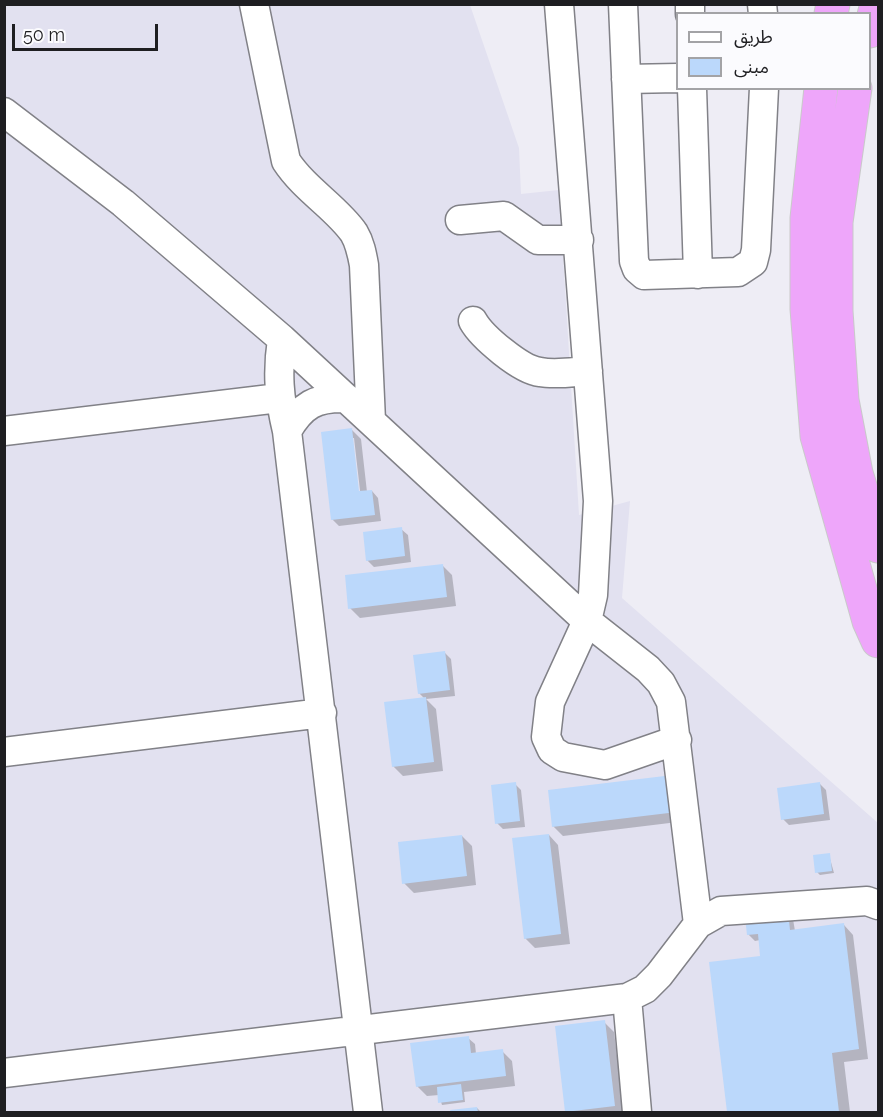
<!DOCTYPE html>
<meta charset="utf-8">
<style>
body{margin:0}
#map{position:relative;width:883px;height:1117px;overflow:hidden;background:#eeedf5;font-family:Raleway,"Noto Sans Arabic",sans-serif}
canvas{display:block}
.frame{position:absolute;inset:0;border:6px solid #1e1e21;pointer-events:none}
.legend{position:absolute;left:676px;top:12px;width:195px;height:78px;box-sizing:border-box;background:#fbfbfe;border:2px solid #a3a3a6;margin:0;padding:8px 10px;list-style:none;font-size:18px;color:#1e1e21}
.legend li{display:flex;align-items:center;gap:12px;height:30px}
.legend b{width:30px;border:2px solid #a3a3a6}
.scale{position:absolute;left:12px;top:24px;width:146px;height:27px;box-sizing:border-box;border:3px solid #1e1e21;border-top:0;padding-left:8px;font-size:18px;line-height:21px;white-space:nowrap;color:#1e1e21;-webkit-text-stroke:4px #fbfbfe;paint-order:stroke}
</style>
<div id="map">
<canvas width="883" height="1117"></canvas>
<div class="frame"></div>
<ul class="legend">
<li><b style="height:8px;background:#fff"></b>طريق</li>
<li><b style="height:16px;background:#bbd8fb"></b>مبنى</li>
</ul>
<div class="scale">50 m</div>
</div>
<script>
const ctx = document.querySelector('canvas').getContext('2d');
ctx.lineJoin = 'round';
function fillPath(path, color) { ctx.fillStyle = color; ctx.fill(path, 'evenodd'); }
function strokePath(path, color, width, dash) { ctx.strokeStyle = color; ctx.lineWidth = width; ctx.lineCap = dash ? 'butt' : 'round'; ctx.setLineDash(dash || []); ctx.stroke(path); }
fillPath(new Path2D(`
 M5,5H470L519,148L521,194L559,190L579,515L630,501L622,598L878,823V1112H5Z`), '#e2e1f0');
fillPath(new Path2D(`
 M351,429L361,439L367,492L372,491L378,498L381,521L339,526L332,519ZM351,438H354L361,499H358Z
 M401,529L408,535L411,562L374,567L367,560Z
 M442,565L452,575L456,606L360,618L350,608Z
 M445,653L451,659L455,696L426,699L436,709L443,771L403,776L393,766L425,699L419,693Z
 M673,776L686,821L563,836L553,826Z
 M515,784L521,790L525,827L503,829L497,823Z
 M820,784L826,790L830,820L789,825L783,819Z
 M549,835L558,845L570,944L535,948L525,938Z
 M462,836L472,846L476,885L414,893L404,883Z
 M829,855L834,873L820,875L817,872Z
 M747,918L793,919L795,931L844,925L853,935L868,1059L844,1062L850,1112H729L711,963L761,957L760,940L755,941L748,934Z
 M604,1022L614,1032L624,1112H568Z
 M468,1038L475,1044L476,1054L502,1051L512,1061L515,1086L464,1092L465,1102L442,1105L439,1095L427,1096L417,1086Z
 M477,1108L481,1112H452V1111Z`), '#0003');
fillPath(new Path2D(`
 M352,428L359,491L372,490L375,515L331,520L321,432Z
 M402,527L405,556L366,561L363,532Z
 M443,564L447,597L348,609L345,575Z
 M445,651L450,690L418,694L413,655Z
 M426,697L434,762L392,767L384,702Z
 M673,775L677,812L552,827L548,790Z
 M516,782L520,821L495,824L491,785Z
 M820,782L824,814L781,820L777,788Z
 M549,834L561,934L524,939L512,838Z
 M462,835L467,876L402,884L398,842Z
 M830,853L832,871L815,873L813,855Z
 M788,911L790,930L844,923L859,1049L832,1053L839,1112H727L709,962L760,956L758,934L747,935L745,917Z
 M605,1020L615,1106L565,1112L555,1026Z
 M469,1036L471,1053L503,1049L506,1076L416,1087L410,1043Z
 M461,1084L463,1100L438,1103L437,1087Z
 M477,1107L478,1112H451L450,1110Z`), '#bbd8fb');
const minor = new Path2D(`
 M254,4L286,161C305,190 337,208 354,233C360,243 362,254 364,265L371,421
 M559,4L598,501L593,595L587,621L550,702L546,737L552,750L563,757L605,765L677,740
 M623,4L634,261L637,269L644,275L738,272L753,262L756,250L764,88
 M690,4V14
 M762,4L763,14
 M626,79L678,78
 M692,88L698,274
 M4,112L123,203L282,339L587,621L648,669L661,683L671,702L698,924
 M460,220L504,216L538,240H579
 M473,321C482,337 521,370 540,372C555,375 572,372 588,371
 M282,339C277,372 279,398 287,431L368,1112
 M4,431L279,398
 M287,431C302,405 316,397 346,398
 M4,752L322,713
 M627,998L637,1112
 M4,1073L627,998L645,989L659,975L698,924L721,911L867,901L878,905`);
const highway = new Path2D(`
 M831,14L833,4
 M870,31L877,4
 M821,88L807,218V309L817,436L869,621L878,641
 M855,88L836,222V311L842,400L856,473L878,546`);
strokePath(minor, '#818187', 31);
strokePath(highway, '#c9c9ca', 35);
strokePath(minor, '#fff', 28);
strokePath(highway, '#eea6fa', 33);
</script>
